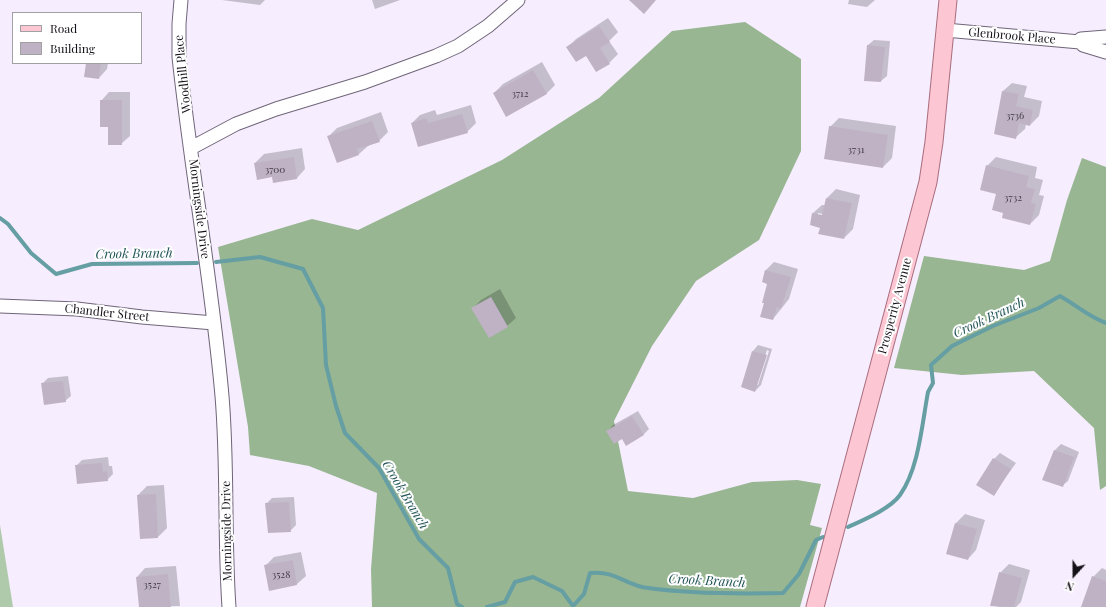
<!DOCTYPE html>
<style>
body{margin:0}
#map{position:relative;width:1106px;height:607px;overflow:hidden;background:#f6edfe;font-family:"Playfair Display",serif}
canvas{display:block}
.legend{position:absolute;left:12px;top:12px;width:130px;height:52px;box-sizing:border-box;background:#fff;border:1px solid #a1a0a3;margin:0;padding:5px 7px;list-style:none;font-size:12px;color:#151118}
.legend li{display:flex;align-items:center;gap:8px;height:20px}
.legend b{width:20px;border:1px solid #a1a0a3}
.north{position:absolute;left:1054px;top:555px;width:40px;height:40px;-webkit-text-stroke:3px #fff;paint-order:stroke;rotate:201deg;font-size:11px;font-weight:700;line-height:16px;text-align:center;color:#151118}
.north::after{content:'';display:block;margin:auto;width:14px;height:18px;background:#151118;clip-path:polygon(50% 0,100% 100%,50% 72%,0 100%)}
</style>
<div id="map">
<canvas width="1106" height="607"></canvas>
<ul class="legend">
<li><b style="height:5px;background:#fdc6d3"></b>Road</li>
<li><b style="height:11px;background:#bfb2c5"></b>Building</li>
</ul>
<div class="north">N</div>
</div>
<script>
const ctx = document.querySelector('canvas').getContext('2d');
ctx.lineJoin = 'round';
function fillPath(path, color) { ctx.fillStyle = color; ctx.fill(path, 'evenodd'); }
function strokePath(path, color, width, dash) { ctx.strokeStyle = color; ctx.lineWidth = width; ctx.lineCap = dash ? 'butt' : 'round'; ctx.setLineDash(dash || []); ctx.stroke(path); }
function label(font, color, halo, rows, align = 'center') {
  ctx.font = font + ' "Playfair Display",serif'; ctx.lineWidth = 4; ctx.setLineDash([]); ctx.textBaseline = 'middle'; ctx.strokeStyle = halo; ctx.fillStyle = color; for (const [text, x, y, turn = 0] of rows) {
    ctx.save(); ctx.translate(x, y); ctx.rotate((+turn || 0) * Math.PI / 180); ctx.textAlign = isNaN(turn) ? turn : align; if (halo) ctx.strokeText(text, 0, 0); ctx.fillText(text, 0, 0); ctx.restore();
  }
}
fillPath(new Path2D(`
 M0,525L13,607H0Z`), '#afcaaa');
fillPath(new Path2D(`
 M745,22L801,59V151L759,240L696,281L652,346L614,421L628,491L693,498L752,482L797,480L821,484L810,525L822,528L800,607H372L371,569L377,493L309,466L250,455L248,427L218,247L312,219L358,230L502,160L599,98L672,31Z
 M1082,158L1106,167V486L1100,490L1094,428L1034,371L962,375L894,368L924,256L1024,270L1050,261L1067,200Z`), '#98b692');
fillPath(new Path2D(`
 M222,0H265L260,5Z
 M372,0H400L375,9Z
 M849,0H875L867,7L848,4Z
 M608,18L618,32L609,41L618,54L609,63L567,48L576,39Z
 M874,40L890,41L887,76L881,81L865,80L868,45Z
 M542,62L555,85L546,94L494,93L503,84Z
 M87,63H108L107,69L99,78Z
 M1012,83L1027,86L1024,97L1042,101L1039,116L1030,125L1026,124L1025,129L1016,137L1003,91Z
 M109,92H130V136L121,144L109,126L101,101Z
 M471,105L476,123L467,132L412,123L420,115L435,110L437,115Z
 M381,112L388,132L379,141L368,146L359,154L337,162L328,137L337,128Z
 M839,118L896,126L892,158L883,167L830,127Z
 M302,148L305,169L297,178L272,176L255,163L264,154Z
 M996,157L1037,167L1035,178L1043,180L1039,195L1044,196L1039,215L1030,224L1005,212L987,166Z
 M836,189L860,195L853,229L844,238L821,227L813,213L822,205H825L827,198ZM818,213L827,215H818Z
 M774,262L798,269L789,299L773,319L769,283L763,282L766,270Z
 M500,289L516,318L507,326L473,308L481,300Z
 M758,345L772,349L761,385L755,391L753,351ZM767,350L769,351L758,385H756Z
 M68,376L71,396L65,401L42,384L48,378Z
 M638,411L649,429L643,435L622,438L608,431L613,425Z
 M1061,444L1079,452L1068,481L1062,486L1044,479L1055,450Z
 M1000,453L1016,463L993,495L994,459Z
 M108,457L109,466H112L113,474L107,480L76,466L82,460Z
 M164,485L167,528L158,537L138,495L147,486Z
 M294,497L296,525L290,531L266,504L272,498Z
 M965,514L985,520L976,550L968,559L947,553L956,523Z
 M301,552L306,576L297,584L270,589L265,566L274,557Z
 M1009,564L1030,570L1021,602L1016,607H999L991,605L1000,573Z
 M176,566L180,606L140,607L137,577L145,568Z
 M1102,568L1106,570V607H1083L1093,577Z`), '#0003');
strokePath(new Path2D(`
 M0,218L8,224L31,253L56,274L92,264L197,263
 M216,262L260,257L303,269L323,308L326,365L336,406L345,433L379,468L419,539L448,568L457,604L462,607
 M848,527C863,520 890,509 900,495C919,468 922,424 928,392L933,383L931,365L952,346L993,326L1039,308L1060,296C1076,305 1089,317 1106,323
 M487,607L505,602L515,582L533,577L562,591L573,606L584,594L590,573C616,570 626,586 648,588C692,594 739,594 783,593L799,574L816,540L823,537`), '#659ea3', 4);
fillPath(new Path2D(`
 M629,0H656L644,14Z
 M599,26L610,42L600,48L610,64L596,72L586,56L576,62L566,47Z
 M867,45L885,47L881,82L864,81Z
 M86,63H101L99,79L84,77Z
 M533,70L547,94L506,117L493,93Z
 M1002,91L1019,94L1016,106L1033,110L1030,126L1019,123L1016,139L994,134Z
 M100,100H122V145H108V127H100Z
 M462,114L468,133L418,147L411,123L426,118L428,123Z
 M372,121L380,142L357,149L359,155L337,163L327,136Z
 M829,126L888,135L883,168L824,159Z
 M294,157L297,179L273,183L272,177L257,180L254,163Z
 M986,165L1029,176L1026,187L1035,189L1031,203L1036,204L1030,225L1002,218L1003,213L992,210L996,194L980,190Z
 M826,198L852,203L844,239L818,234L820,228L810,225L812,213L822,215Z
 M765,270L791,277L781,309L777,307L773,320L760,317L764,303H762L767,284L762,282Z
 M491,297L508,327L489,338L471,308Z
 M752,351L767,355L755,392L741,387Z
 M63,381L66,402L44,405L41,383Z
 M632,416L644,435L626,446L622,439L614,444L606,431Z
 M1054,450L1074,457L1063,487L1042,480Z
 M993,458L1011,469L994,496L976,485Z
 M102,463L103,472L107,471L108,481L77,484L75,465Z
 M156,494L158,538L140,539L137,495Z
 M289,502L291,532L268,533L265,503Z
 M955,523L977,529L968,560L946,554Z
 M293,560L297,585L269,591L264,565Z
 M999,572L1022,578L1014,607L990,606Z
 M168,574L171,607H139L136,577Z
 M1092,576L1106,581V607H1081Z`), '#bfb2c5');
const minor = new Path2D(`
 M181,0L179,24V57C191,170 212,282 222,396C228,466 224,537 229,607
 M945,30L1080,42
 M1106,37L1081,39L1080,42L1083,45L1106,52
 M191,148L236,124L276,109L365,82L436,56L458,46L488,26L518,0
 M0,306L77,309L142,317L214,323`);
const major = new Path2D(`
 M815,607L928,182L934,142L948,0`);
strokePath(minor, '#6f6578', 15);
strokePath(major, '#aa6e7e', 19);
strokePath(minor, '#fff', 13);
strokePath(major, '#fdc6d3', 17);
label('10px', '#403943', null, [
 ["3712",520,94],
 ["3736",1015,116],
 ["3731",856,150],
 ["3700",275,170],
 ["3732",1013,198],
 ["3528",281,575],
 ["3527",152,585]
]);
label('12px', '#151118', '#fff', [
 ["Glenbrook Place",1012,36,5],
 ["Woodhill Place",183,74,-96],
 ["Morningside Drive",199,209,83],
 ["Prosperity Avenue",895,306,-75],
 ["Chandler Street",107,313,6],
 ["Morningside Drive",227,531,-91]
]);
label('italic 13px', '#225458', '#fff', [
 ["Crook Branch",134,254,-1],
 ["Crook Branch",989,318,-25],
 ["Crook Branch",405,495,59],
 ["Crook Branch",707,581,3]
]);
</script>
